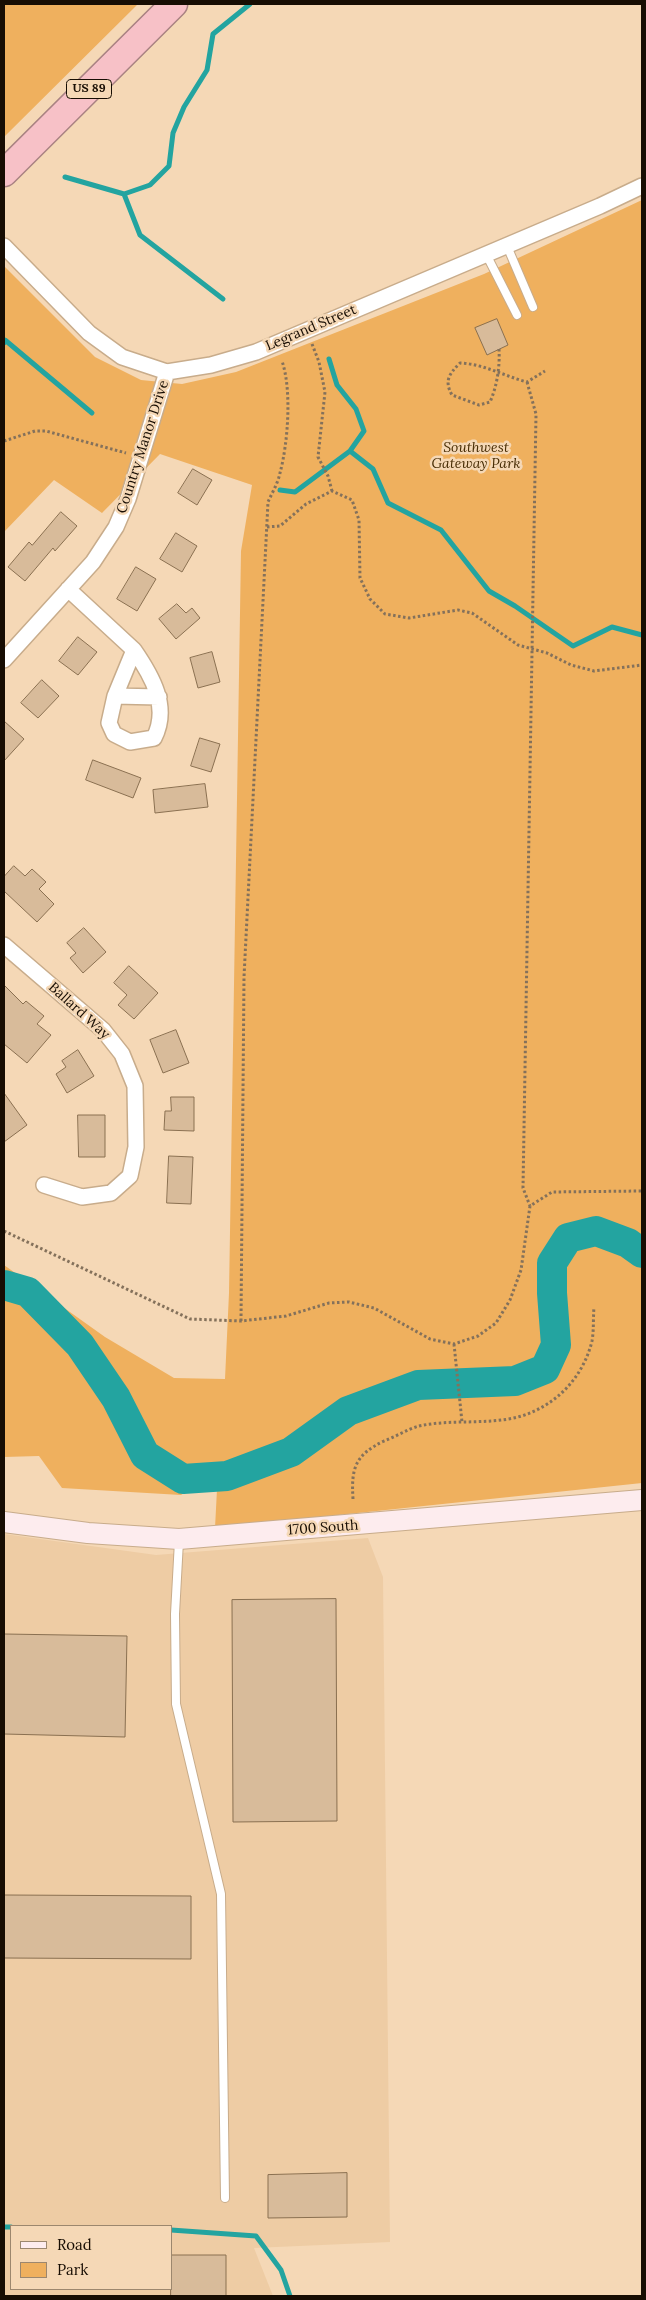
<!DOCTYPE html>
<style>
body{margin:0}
#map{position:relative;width:646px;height:2300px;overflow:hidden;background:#f5d8b6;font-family:Lora,serif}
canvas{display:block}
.frame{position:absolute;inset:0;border:5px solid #170d03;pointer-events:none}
.legend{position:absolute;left:10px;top:2225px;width:162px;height:65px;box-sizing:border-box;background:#f5d8b6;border:1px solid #9c876e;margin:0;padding:6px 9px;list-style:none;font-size:15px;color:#170d03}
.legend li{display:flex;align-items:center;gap:10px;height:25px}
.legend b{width:25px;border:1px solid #9c876e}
</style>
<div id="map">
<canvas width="646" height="2300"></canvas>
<div class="frame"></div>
<ul class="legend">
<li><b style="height:6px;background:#fdecee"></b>Road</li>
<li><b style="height:14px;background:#efb05e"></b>Park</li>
</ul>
</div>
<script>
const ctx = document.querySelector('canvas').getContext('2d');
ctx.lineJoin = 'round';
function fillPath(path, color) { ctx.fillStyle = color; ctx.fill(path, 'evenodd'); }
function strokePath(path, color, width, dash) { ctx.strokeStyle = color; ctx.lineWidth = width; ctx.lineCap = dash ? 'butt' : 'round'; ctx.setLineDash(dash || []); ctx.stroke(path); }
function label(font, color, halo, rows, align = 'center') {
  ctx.font = font + ' Lora,serif'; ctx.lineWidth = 5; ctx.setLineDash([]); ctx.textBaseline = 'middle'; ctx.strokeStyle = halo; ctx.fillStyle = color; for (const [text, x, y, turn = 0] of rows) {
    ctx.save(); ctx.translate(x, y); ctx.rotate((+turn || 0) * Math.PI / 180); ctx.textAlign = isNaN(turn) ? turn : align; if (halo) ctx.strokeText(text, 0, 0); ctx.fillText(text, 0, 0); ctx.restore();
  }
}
fillPath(new Path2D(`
 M4,1534L156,1555L368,1538L383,1577L390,2242L254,2248L273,2296H4ZM11,2226H171V2289H11Z`), '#eecca4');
fillPath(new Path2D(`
 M4,4H138L4,137Z
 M642,200V1483L215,1528L218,1470L181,1495L62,1488L39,1456L4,1457V1265L105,1337L174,1378L225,1379L229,1293L241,551L252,485L160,454L102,513L54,480L4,532V266L95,357L141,380L182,384L236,372L484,274Z`), '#efb05e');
strokePath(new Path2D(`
 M65,177L124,194L150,185L169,166L173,133L184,107L207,70L213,34L250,4
 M124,194L140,235L223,299
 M4,343L5,340L92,413
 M329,359L337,385L356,409L364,431L350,451L373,469L388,503L441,530L489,591L515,606L573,646L612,627L642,635
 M280,490L295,492L350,451
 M4,2227H11
 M171,2230L256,2236L281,2270L290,2296`), '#23a4a0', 5);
strokePath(new Path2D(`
 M4,1285L28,1292L80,1345L116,1398L145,1455L183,1479L227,1476L291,1452L348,1411L418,1385L515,1381L545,1369L556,1345L552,1293V1263L568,1238L596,1231L628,1243L642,1253`), '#23a4a0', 30);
const building = new Path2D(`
 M497,319L508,345L487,355L475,328Z
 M193,469L212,480L197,505L178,493Z
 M61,512L77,526L55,551L53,548L25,581L8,567L29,542L32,545Z
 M176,533L197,546L182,572L160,559Z
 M136,567L156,579L137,611L117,599Z
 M177,604L186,613L192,608L200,618L176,639L159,619Z
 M78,637L97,652L78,675L59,661Z
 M212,652L220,682L198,688L190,658Z
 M42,680L59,696L38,718L21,703Z
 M4,721L24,739L4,761Z
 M200,738L220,744L211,772L191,766Z
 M93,760L141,778L133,798L86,780Z
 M205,784L208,807L155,813L153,790Z
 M14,866L25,876L32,869L46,882L39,889L54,904L37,922L4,891V877Z
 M84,928L106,952L83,973L70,958L76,953L67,943Z
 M129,966L158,993L134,1019L118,1005L127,995L114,983Z
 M4,985L23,1004L26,1001L44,1016L37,1024L51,1035L27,1063L4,1044Z
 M176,1030L189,1063L163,1073L150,1040Z
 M78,1050L94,1076L67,1093L56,1074L66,1067L62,1061Z
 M4,1093L27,1125L4,1142Z
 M171,1097H194V1131L164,1130L165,1111H171Z
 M78,1115H105V1157H79Z
 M169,1156L193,1157L191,1204L167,1203Z
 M336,1599L337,1821L233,1822L232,1600Z
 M4,1634L127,1636L125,1737L4,1734Z
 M4,1895L191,1896V1959L4,1958Z
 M347,2173V2217L268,2218V2175Z
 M171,2255H226V2296H171Z`);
fillPath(building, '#d8bb9a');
strokePath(building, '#8a7051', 1);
const lane = new Path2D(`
 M507,246L533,307
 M486,254L517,315
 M179,1541L175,1614L176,1704L221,1894L225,2198`);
const street = new Path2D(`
 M4,246L89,333L122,357L167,372L211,365L256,352L600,206L642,186
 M68,589L134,650L115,696L109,723L114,734L130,742L154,738C170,707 152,676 134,650
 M4,660L93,562L116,527L128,499L167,372
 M115,696L159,697
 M4,945L103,1030L122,1054L135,1086L136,1147L130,1176L111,1193L82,1197L44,1185`);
const secondary = new Path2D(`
 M4,1522L88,1533L179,1539L642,1500`);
const highway = new Path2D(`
 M4,173L174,4`);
strokePath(lane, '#c8ac8b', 10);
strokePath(street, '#c8ac8b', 18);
strokePath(secondary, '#c8ac8b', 22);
strokePath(highway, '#a98282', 29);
strokePath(new Path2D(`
 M312,344L319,362L325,392L318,457L328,476L332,491
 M499,349C500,367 497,386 490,402L479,405L452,395C444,381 449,374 460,363C484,364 504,376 527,382L545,371
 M527,382L536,414L523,1188L530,1206
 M4,441L35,431H46L126,453
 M267,527L280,526L306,504L332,491L352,500L359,520L360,578L370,599L385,614L409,618L458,610L472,613L518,645L547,653L571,665L594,671L642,665
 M4,1231L190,1319L241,1321L286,1316L329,1303L349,1302L374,1308L430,1339L454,1344L478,1336L496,1323L510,1300L521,1270L530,1206L552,1192L642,1191
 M241,1321L244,977L268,502C272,493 278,483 280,473C288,443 292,390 282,361
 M454,1344L462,1422
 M353,1499C351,1468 355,1455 384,1441C395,1437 408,1429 419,1426C451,1419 487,1425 518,1417C555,1407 583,1378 592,1341C594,1330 593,1318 594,1307`), '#84715b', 3, [2.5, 2.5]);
strokePath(lane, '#fff', 8);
strokePath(street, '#fff', 15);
strokePath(secondary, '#fdecee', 20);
strokePath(highway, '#f7c1c7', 26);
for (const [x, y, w] of [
 [89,89,45]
]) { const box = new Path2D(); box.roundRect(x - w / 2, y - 9.5, w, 19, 4); ctx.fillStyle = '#f5d8b6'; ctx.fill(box); strokePath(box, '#170d03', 1); }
label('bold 12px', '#170d03', null, [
 ["US 89",89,89]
]);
label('14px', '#170d03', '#f5d8b6', [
 ["Legrand Street",311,328,-23],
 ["Country Manor Drive",143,447,-72],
 ["Ballard Way",79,1011,42],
 ["1700 South",323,1528,-4]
]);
label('italic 14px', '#472c04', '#f5d8b6', [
 ["Southwest",476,448],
 ["Gateway Park",476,464]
]);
</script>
